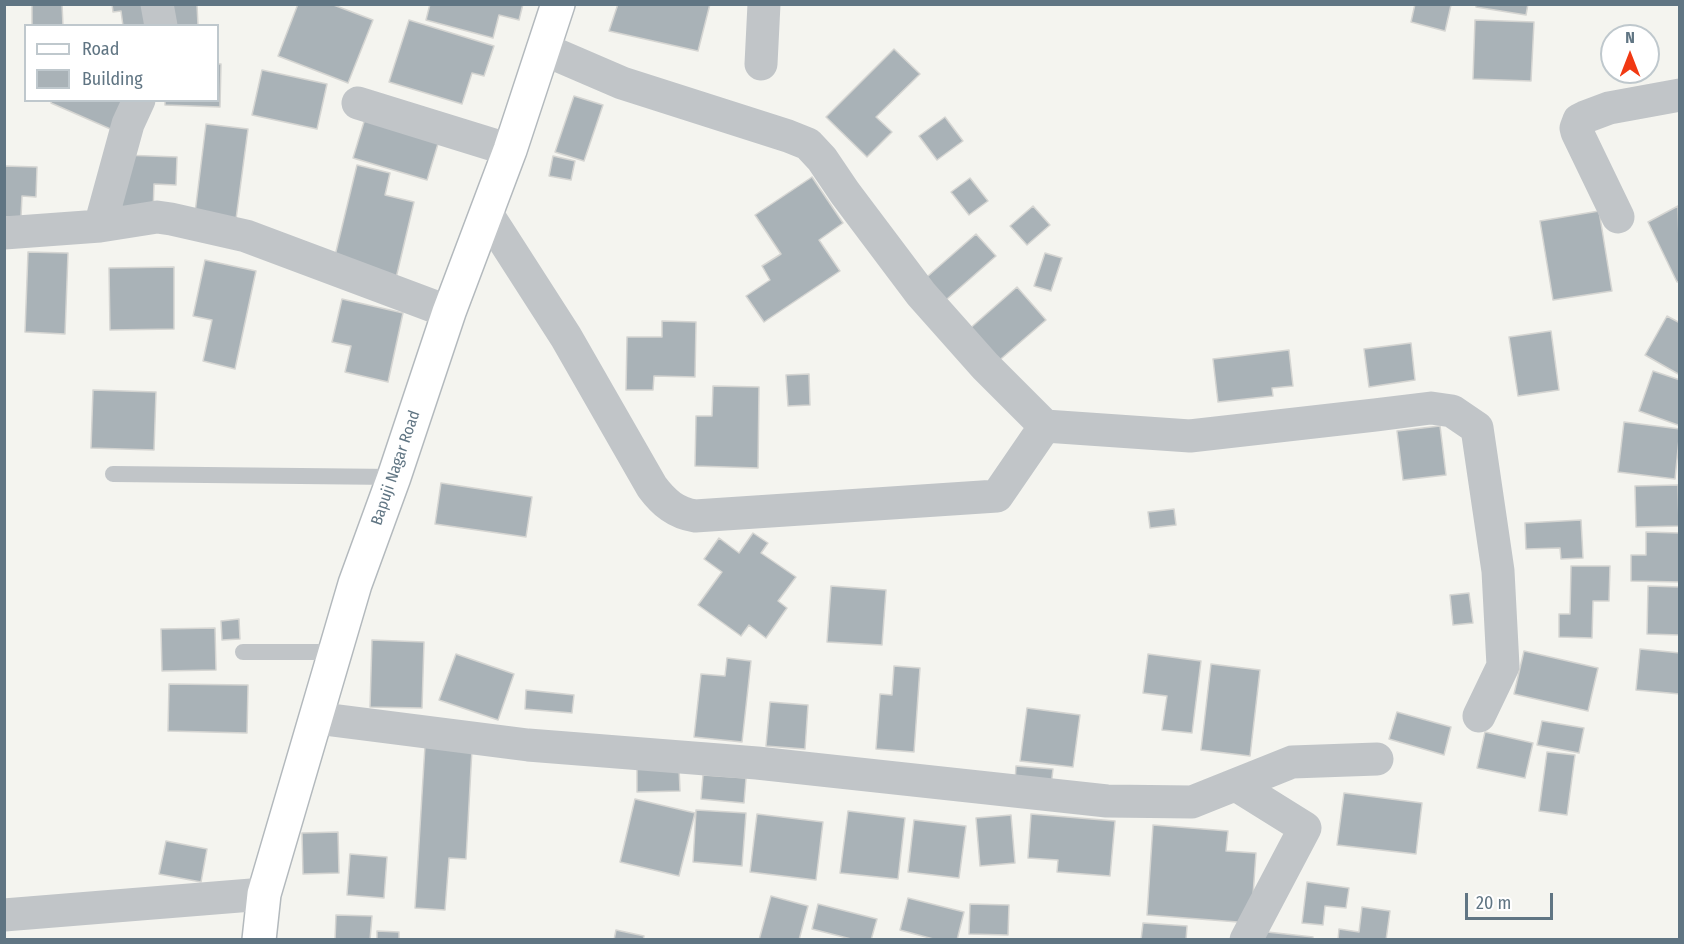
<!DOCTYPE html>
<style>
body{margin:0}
#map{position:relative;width:1684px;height:944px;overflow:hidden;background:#f4f4ef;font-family:"Fira Sans Condensed",sans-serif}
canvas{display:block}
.frame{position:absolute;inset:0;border:6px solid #607583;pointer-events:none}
.legend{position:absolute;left:24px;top:24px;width:195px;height:78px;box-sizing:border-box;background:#fff;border:2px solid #bfc8cd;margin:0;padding:8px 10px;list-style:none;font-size:18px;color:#607583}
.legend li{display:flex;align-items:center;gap:12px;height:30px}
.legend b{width:30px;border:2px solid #bfc8cd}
.north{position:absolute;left:1600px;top:24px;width:60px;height:60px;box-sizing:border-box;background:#fff;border:2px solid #bfc8cd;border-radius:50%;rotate:0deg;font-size:16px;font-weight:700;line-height:24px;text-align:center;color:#607583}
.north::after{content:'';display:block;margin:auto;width:21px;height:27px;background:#f13913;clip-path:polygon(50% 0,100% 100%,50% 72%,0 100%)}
.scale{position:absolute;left:1465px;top:893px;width:88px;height:27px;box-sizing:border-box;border:3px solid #607583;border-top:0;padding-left:8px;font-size:18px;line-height:21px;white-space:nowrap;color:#607583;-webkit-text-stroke:4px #fff;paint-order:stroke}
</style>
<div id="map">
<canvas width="1684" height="944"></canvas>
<div class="frame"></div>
<ul class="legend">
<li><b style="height:8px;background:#fff"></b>Road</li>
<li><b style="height:16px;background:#a9b2b7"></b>Building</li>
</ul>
<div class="north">N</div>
<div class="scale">20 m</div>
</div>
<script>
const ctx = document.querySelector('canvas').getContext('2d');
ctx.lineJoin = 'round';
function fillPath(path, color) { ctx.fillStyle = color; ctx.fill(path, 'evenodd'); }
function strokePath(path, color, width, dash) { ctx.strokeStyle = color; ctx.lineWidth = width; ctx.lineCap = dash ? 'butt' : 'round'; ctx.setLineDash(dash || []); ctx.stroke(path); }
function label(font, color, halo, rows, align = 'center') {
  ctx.font = font + ' "Fira Sans Condensed",sans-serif'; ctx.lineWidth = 6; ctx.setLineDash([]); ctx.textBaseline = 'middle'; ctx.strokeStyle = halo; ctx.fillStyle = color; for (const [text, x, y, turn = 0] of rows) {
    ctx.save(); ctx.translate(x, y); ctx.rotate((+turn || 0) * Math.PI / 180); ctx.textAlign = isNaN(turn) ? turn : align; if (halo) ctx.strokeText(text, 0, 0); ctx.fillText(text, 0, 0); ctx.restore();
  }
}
const building = new Path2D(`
 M32,4H62L63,26H32Z
 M112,4H146L149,26H123L121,11L113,12Z
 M167,4H197L198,26H168Z
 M298,4H331L373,20L348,83L278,56Z
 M430,4H523L519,20L499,15L493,38L426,20Z
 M618,4H710L698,51L609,31Z
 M1415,4L1451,5L1445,31L1411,22Z
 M1476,4H1528L1526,15L1476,7Z
 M409,20L494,46L484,76L472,73L462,104L389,82Z
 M1475,20L1534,22L1531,81L1473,79Z
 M894,49L920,74L876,117L892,132L867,157L826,117Z
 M218,64H221L220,107L165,105V100H218Z
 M262,70L327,84L317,129L252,115Z
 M574,96L603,105L584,161L555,152Z
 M52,100H128L115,131L51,103Z
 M367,112L441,134L427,180L353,158Z
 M945,117L963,141L937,160L919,136Z
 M206,124L248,129L236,219L195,213Z
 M123,155L177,157L176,185L154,184L153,213L121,212Z
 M553,156L575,161L571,180L549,176Z
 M357,165L390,173L385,195L414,202L396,278L333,264Z
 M4,166L37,167L36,197L22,196L21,217H4Z
 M812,177L843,223L819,240L840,271L764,322L746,296L770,280L762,266L781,254L755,215Z
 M970,178L988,201L969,215L951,192Z
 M1033,206L1050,225L1027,245L1010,226Z
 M1678,206L1680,281L1677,282L1648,222Z
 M1599,211L1612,291L1553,300L1540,221Z
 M976,234L996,256L939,306L920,283Z
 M28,252L68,253L65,334L25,332Z
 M1045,253L1062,258L1051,291L1034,286Z
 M205,260L256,271L235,369L203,361L212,320L193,316Z
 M174,267V329L110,330L109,268Z
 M1017,287L1046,320L995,364L967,331Z
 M342,299L403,313L388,382L345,372L351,346L332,342Z
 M1667,316L1680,323V375L1645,355Z
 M662,321L696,322L695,377L654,376L653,390H626L627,337H662Z
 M1551,331L1559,390L1518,396L1509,337Z
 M1411,343L1415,380L1369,387L1364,349Z
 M1289,350L1293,386L1272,388L1273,396L1218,402L1213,359Z
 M1653,371L1680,380V421L1678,425L1639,411Z
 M809,374L810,405L788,406L786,375Z
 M713,386L759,387L758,468L695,466L696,416H712Z
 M93,390L156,392L154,450L91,448Z
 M1624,422L1680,429L1675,479L1618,472Z
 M1440,426L1446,475L1403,480L1397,431Z
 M441,483L532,497L526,537L435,524Z
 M1678,485L1679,526L1636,527L1635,486Z
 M1174,509L1176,525L1150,528L1148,512Z
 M1581,520L1583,558L1561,559L1560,548L1526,549L1525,523Z
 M1646,532L1680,533V582L1631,581V555H1646Z
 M753,533L768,543L761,553L796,577L778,601L787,608L766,638L749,625L741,636L698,605L722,572L704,559L719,538L739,553Z
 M1571,566H1610L1609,601H1593L1592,638L1559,637V614H1570Z
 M831,586L886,590L882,645L827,642Z
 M1648,586L1680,587V635L1647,634Z
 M1469,593L1473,623L1453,625L1450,595Z
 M239,619L240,639L222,640L221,621Z
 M215,628L216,670L162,671L161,629Z
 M372,640L424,642L422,708L370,707Z
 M1640,649L1680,653V694L1636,690Z
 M1524,651L1598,668L1588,711L1514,694Z
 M456,654L514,674L498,720L439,700Z
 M1148,654L1201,661L1192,733L1162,730L1167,696L1143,693Z
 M727,658L751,661L742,742L694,737L701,674L725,676Z
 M1211,664L1260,670L1250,756L1201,750Z
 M894,666L920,668L914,752L876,749L880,694L892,695Z
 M169,684L248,685L247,733L168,731Z
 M526,690L574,695L572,713L525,709Z
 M770,702L808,705L805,749L766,746Z
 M1027,708L1080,715L1073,767L1020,761Z
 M1397,712L1451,727L1444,755L1389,739Z
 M1542,721L1584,728L1579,753L1537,745Z
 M1485,732L1533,743L1525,778L1477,768Z
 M425,746L472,749L466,859L449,858L445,910L415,908Z
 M1547,752L1575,755L1567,815L1539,811Z
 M1016,766L1053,769L1051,786L1015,783Z
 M679,767L680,791L637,792V768Z
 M703,775L746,778L744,803L701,799Z
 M1344,793L1422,803L1416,854L1337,845Z
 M635,799L695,813L679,876L620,862Z
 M696,810L746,813L742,866L693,862Z
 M848,811L905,818L898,879L840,873Z
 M757,814L823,822L816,880L750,872Z
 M1031,814L1115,821L1110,876L1057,872L1058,860L1028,858Z
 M1011,815L1015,863L980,866L976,818Z
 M914,820L966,826L959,878L908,872Z
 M1153,825L1228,831L1226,851L1256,853L1251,923L1147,915Z
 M338,832L339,873L303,874L302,833Z
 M166,841L207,849L201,882L159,874Z
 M350,854L387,857L384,898L347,895Z
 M1307,882L1349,888L1346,908L1325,906L1323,925L1302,923Z
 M771,896L808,906L799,940H759Z
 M908,898L964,912L957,940H937L900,930Z
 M818,904L877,919L871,940H855L812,929Z
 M970,904L1009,905L1008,935L969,934Z
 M1362,907L1390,911L1386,940H1338L1339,929L1359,932Z
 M336,915L372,916L370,940H335Z
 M1143,923L1187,926L1186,940H1141Z
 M616,930L644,936L643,940H614Z
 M377,931L399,932V940H377Z
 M1258,931L1313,937V940H1257Z`);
fillPath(building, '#a9b2b7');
strokePath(building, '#d5d5d2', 1.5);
const secondary = new Path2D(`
 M259,940L264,894L355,584L394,477L449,312L510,150L558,4`);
strokePath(secondary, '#b3b9bd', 36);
strokePath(new Path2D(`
 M113,474L394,477
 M243,652H336`), '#c1c5c8', 16);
strokePath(new Path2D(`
 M157,4L161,26
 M543,49L622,83L788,136L808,144L822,159L845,193L921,294L985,366L1045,426L1190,436L1375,415L1431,408L1452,411L1477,428L1498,571L1503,666L1479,716
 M761,64L764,4
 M358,103L510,150
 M487,214L566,337L652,487C664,503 676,513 695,516L997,496L1045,426
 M1618,217L1577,132L1576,128L1579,120L1585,117L1609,108L1680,95
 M100,226L128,124L139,100
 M4,233L100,226L157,217L171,219L246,236L449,312
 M316,718L528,745L757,763L1107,801L1192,802L1292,762L1377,759
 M1236,785L1305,828L1246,940
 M4,915L264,894`), '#c1c5c8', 33);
strokePath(secondary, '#fff', 33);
label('16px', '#607583', '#fff', [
 ["Bapuji Nagar Road",396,468,-71]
]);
</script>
